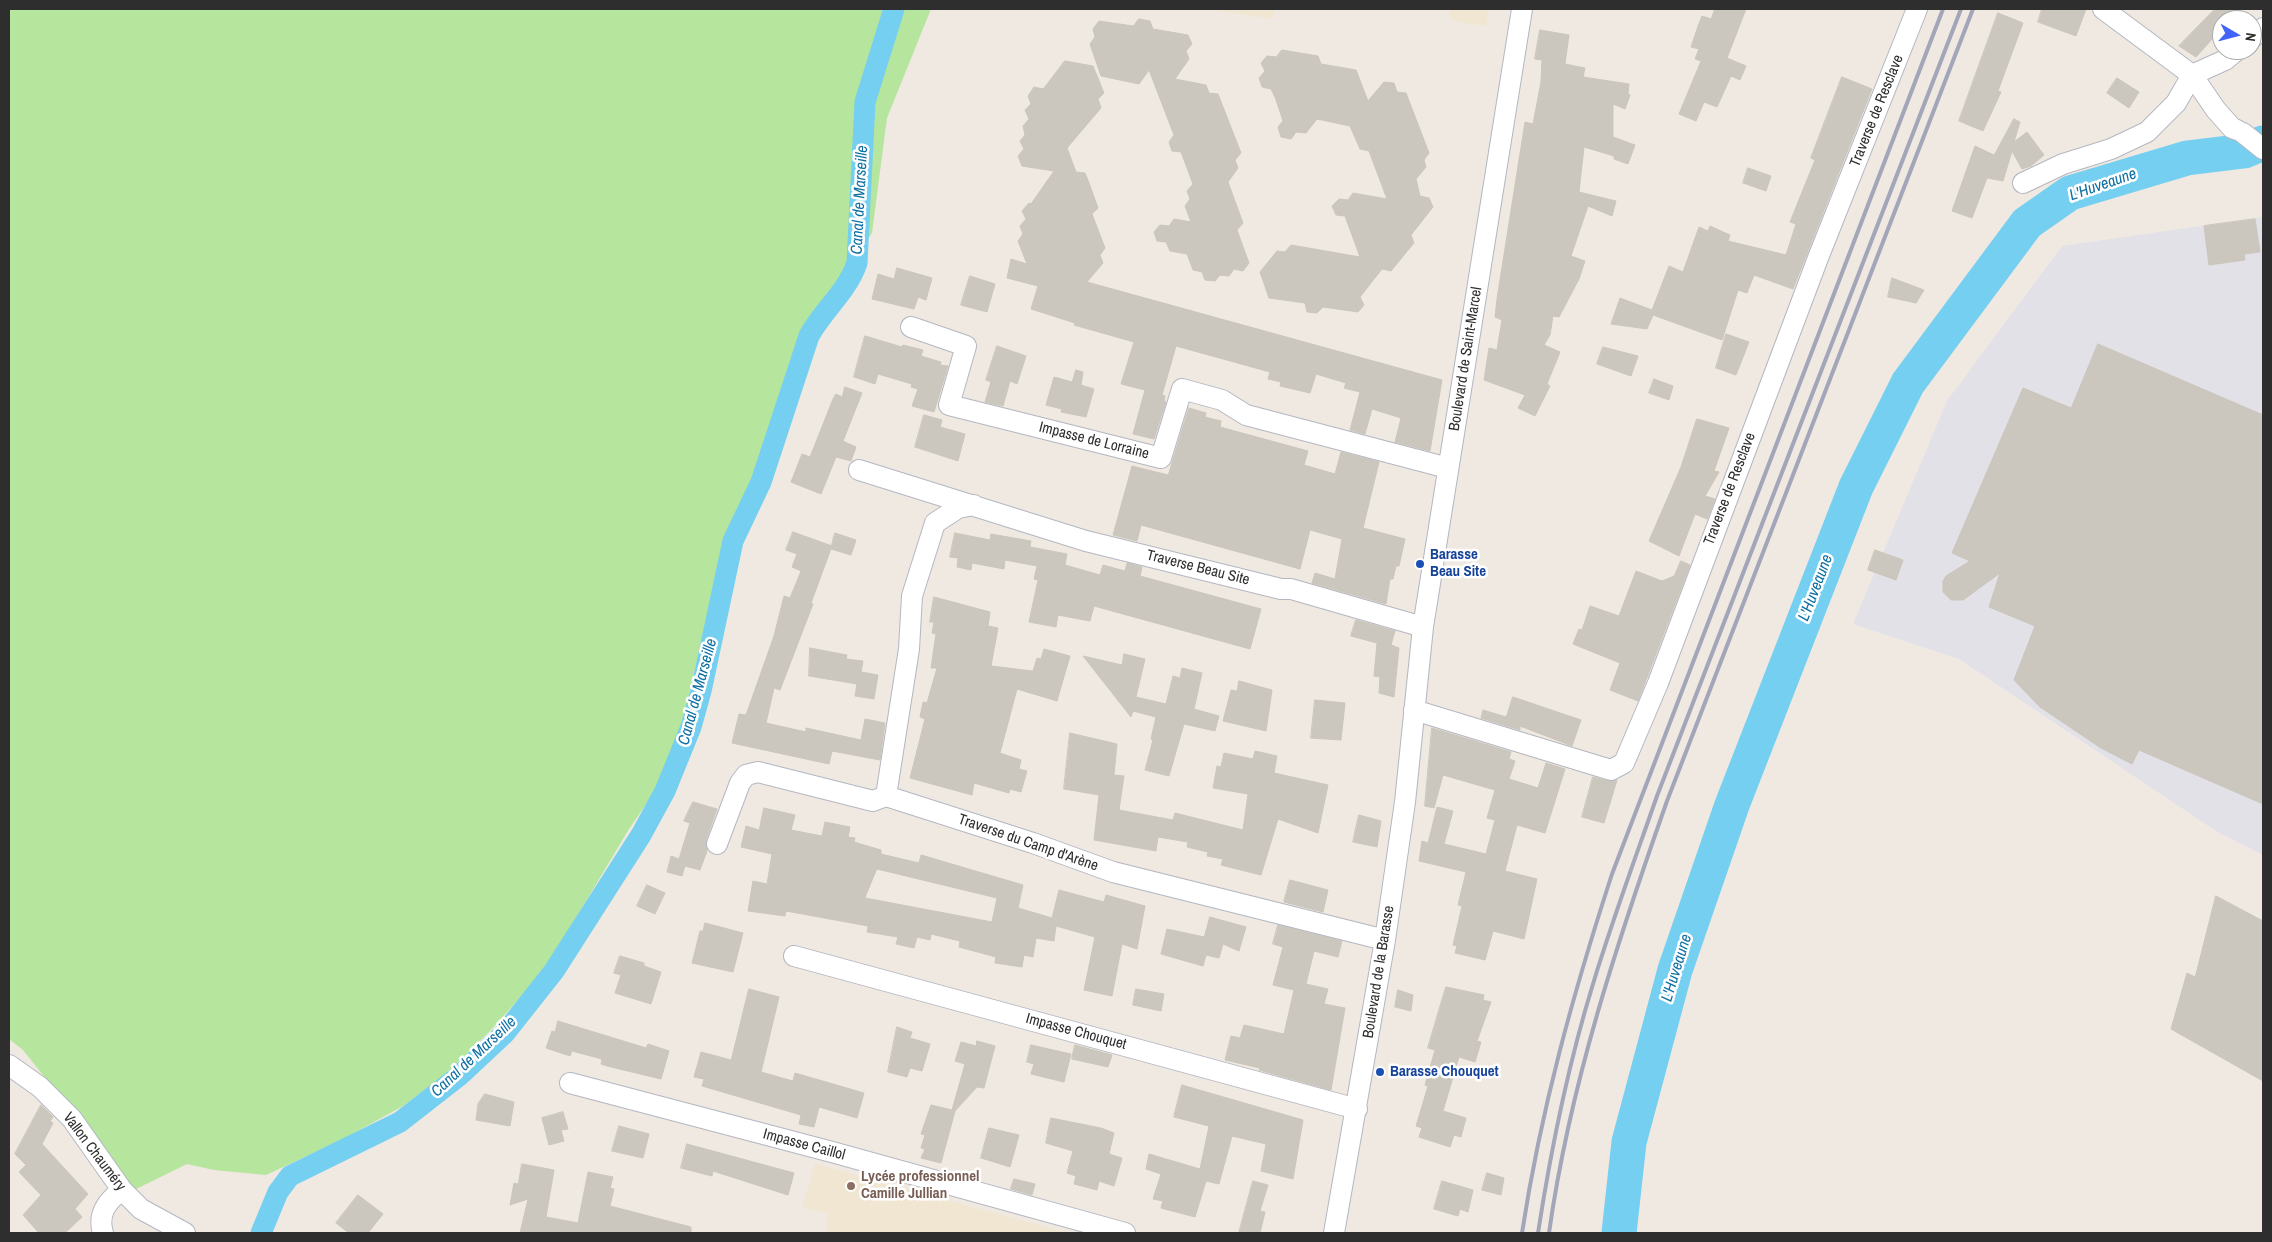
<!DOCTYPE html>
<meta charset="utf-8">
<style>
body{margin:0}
#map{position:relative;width:2272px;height:1242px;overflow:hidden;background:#efe9e1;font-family:"Archivo Narrow",sans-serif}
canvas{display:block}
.frame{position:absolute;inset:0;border:10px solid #2e2e2e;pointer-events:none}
.north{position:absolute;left:2212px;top:10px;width:50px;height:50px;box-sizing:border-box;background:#fff;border:1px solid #ababab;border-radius:50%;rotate:98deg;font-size:14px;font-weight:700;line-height:20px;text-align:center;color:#2e2e2e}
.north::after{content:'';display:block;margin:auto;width:18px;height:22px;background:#4264fb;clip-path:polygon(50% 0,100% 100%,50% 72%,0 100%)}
</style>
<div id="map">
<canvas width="2272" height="1242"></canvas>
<div class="frame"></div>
<div class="north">N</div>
</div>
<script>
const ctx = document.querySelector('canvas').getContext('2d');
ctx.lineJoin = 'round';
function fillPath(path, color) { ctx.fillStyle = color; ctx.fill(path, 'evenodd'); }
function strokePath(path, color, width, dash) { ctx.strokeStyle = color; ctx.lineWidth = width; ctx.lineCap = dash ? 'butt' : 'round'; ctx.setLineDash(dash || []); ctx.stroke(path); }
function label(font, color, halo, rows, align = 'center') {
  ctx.font = font + ' "Archivo Narrow",sans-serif'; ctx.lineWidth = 5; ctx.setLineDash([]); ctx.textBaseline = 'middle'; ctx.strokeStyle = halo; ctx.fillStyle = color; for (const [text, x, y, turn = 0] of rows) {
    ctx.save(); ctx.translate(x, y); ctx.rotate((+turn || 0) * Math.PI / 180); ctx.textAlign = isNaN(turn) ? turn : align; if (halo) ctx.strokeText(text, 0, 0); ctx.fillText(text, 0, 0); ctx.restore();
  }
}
fillPath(new Path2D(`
 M2263,217V855L2219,833L1959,659L1853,624L1947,401L2062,246Z`), '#e3e1e8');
fillPath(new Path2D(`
 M1206,9H1275L1273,19Z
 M1450,9H1489L1486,26L1453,21L1449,14Z
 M815,1164L1067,1233H826L828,1213L802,1207Z`), '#f0e6d1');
fillPath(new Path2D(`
 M9,9H931L887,118L872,233L838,283L804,344L794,409L718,565L674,764L629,829L555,953L526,991L490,1031L447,1073L403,1106L343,1139L266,1175L214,1170L187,1164L134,1190L23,1050L9,1039Z`), '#b6e59e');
strokePath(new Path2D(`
 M261,1233L278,1192L290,1176L400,1122L459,1076L505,1033L554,971L641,835L665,791L691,727L701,691L733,541L761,482L809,336C823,310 847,292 857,263L865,102L894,9`), '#75cff0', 21);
strokePath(new Path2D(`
 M1619,1233L1629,1142L1675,970L1732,805L1856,487L1908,383L2027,223L2070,193L2187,158L2244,151L2263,143`), '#75cff0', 35);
const building = new Path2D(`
 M1715,9H1746L1727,58L1746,66L1740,80L1731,76L1717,107L1704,102L1696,121L1679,114L1701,61L1695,59L1699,49L1691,47L1698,26L1702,16L1711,19Z
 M2042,9H2086L2076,36L2038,22Z
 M2215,9H2240L2230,20H2222V28L2196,57L2179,46Z
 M1998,13L2023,23L1998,91L2001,92L1983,131L1959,121Z
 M1139,19L1150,21L1153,29L1188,35L1192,44L1186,51L1189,59L1175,79L1206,85L1209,93L1218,94L1241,153L1235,160L1238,168L1228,182L1243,223L1237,230L1249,263L1243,271L1234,269L1229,276L1220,275L1215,281L1205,280L1202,272L1193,270L1187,254L1170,251L1166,242L1157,241L1154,232L1160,225L1169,226L1174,219L1191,222L1185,206L1190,199L1187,191L1193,184L1181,152L1172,151L1169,142L1174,135L1149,70L1139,84L1101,76L1090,44L1095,37L1093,29L1099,21L1133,26Z
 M1540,30L1569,35L1565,64L1585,68L1583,77L1629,84L1628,94L1630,95L1625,109L1613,104V137L1635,145L1628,164L1614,159V156L1584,147L1579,192L1616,201L1612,216L1588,206L1571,256L1585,261L1579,279L1559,317L1553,316L1550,335L1544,345L1560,352L1547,384L1550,386L1535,416L1518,408L1525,395L1484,380L1489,348L1497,350L1502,320L1495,317L1497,299L1525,122L1533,124L1541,82L1542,60L1535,59Z
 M1282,50L1318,56L1321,64L1356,70L1368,101L1384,82L1394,83L1397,92L1406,93L1429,153L1424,160L1426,167L1416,179L1420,196L1429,198L1433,207L1411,235L1414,243L1395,266L1391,271L1382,269L1360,297L1364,305L1358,312L1323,307L1317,313L1307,312L1305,303L1269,298L1260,272L1277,251L1285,252L1291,245L1360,257L1345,216L1336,215L1332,206L1339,199L1348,200L1353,193L1387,199L1369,151L1360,149L1350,126L1317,119L1306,133L1296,132L1291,139L1281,137L1278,127L1283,121L1275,97L1271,89L1262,87L1259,78L1265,71L1261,63L1267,56L1276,57Z
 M1065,61L1093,66L1104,93L1098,99L1101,108L1067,148L1076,172L1085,173L1089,183L1098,208L1092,214L1105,248L1100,255L1103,263L1087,282L1442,380L1430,451L1395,442L1401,418L1372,409L1365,434L1350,430L1360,392L1344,388L1346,383L1316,374L1310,393L1280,386L1281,382L1268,379L1270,372L1176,346L1162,395L1165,396L1164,401L1166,402L1154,439L1133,434L1145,390L1121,384L1134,342L1074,325L1075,323L1031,309L1038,286L1007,278L1011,259L1027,264L1018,241L1023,234L1020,226L1026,219L1022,211L1029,203L1031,204L1054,171L1022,166L1018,156L1024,149L1020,141L1025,135L1023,126L1029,119L1025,110L1031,104L1028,96L1034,87L1043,89Z
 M1842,77L1872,89L1793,289L1754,275L1747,293L1738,290L1722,340L1653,315L1647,329L1611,324L1620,298L1652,310L1669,266L1683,272L1699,227L1708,231L1710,226L1730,235L1728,241L1786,255L1796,224L1790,222L1815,160L1811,158Z
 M2117,78L2139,92L2129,108L2107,93Z
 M2014,119L2020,122L2014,142L2027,132L2044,155L2031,166L2022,169L2012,151L2003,181L1987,178L1972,218L1952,211L1975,146L1994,155Z
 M1748,168L1771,176L1766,191L1743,183Z
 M2255,219L2260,252L2244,254L2245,260L2209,265L2204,226Z
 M897,268L932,278L926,300L918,297L914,309L872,299L878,274L894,279Z
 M970,276L995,284L987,312L961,305Z
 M1892,278L1924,290L1916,303L1888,297Z
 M1726,334L1749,342L1736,375L1716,368Z
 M865,336L902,347L903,345L923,350L921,356L941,362L940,365L948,366L934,412L912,406L918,389L911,387L912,384L878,374L875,384L854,377Z
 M2098,344L2263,415V804L2139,750L2132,764L2101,748L2040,707L2014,680L2035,626L1989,607L2000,573L1963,600H1951L1943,592V581L1946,576L1970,561L1952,553L2023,388L2071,408Z
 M997,346L1026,356L1017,384L1010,381L1003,406L985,402L991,382L986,380Z
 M1603,347L1638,356L1631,376L1597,364Z
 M1076,370L1083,372L1081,385L1094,389L1086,417L1061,412L1062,409L1046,405L1054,377L1072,382Z
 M1654,379L1673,386L1669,400L1649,393Z
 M845,387L862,393L843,441L856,447L851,461L836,457L821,494L791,482L802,454L810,457L833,399L836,394L842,397Z
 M1189,408L1206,413L1205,417L1221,421L1220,427L1308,451L1304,465L1335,474L1341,452L1379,462L1363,528L1405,539L1399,566H1396L1393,579H1390L1386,604L1312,583L1315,573L1335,579L1342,539L1310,530L1300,569L1141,525L1137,541L1113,535L1132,466L1168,475Z
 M924,415L942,420L940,427L965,434L958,461L915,447Z
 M1697,419L1729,428L1714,471L1719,472L1705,496L1715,499L1707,519L1695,514L1679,556L1649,541L1681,467Z
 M793,532L832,546L811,603L813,604L780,690L774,688L766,723L806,732V728L861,740L865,719L885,723L880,760L832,751L829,764L732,743L739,714L746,715L774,636L784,596L790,598L801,571L792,567L797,554L786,550Z
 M835,533L856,540L851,555L831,549Z
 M955,533L990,540L991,534L1031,541L1030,547L1067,554L1065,565L1100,575L1103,565L1125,571L1127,563L1142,567L1140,576L1261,609L1250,649L1094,606L1090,621L1058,615L1056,627L1029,622L1038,580L1034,579L1037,566L1005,560L1004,569L972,563L971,570L957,567L958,558L950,557Z
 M1875,550L1903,560L1896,580L1868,570Z
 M1681,561L1690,565L1638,701L1610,690L1620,663L1573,644L1579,629L1582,630L1590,606L1619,616L1636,571L1662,581L1674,576Z
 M934,597L990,612L988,626L998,628L991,666L1033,671L1037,658L1041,659L1044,649L1070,656L1057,701L1017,689L1000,753L1021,760L1019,769L1027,771L1021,792L1010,789L1009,793L974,783L972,795L910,778L925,719L920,717L923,702L927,703L937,668H931L936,634L932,633L934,622H930Z
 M1356,620L1395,631L1391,645L1399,648L1394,697L1379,693L1380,677L1374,676L1377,643L1351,636Z
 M810,648L847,655L846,659L863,661L861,672L878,675L874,699L855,696L857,684L809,676Z
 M1124,654L1145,659L1136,697L1166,704L1173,676L1180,678L1182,668L1202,673L1194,709L1219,716L1215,731L1184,724L1169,776L1145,770L1153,740L1151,739L1156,717L1133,711L1131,717L1083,656L1122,665Z
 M1239,681L1272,690L1266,731L1223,721L1231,690L1237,691Z
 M1513,697L1581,720L1572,746L1520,726V730L1481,718L1483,710L1506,717Z
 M1315,700L1345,703L1341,740L1311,738Z
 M1432,728L1511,752L1509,759L1515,761L1509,779L1538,788L1546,763L1565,769L1545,833L1517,825L1505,871L1537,879L1524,939L1493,931L1485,960L1455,953L1457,946L1453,945L1462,906L1458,905L1466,872L1419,861L1422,841L1428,843L1437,807L1453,811L1444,844L1486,854L1495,820L1487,818L1495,790L1443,775L1434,808L1425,806Z
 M1070,733L1117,744L1114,775L1124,776L1119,810L1173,820L1175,813L1243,830L1248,794L1213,788L1217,766L1221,767L1224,753L1253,759L1255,751L1277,756L1274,773L1328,785L1318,833L1278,819L1261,875L1221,865L1223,859L1207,856L1208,852L1187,847L1188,842L1158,837L1156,851L1094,840L1099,795L1064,789Z
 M1593,777L1608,781L1617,780L1604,823L1582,817Z
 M693,802L717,809L706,840L707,851L700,870L685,866L682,876L667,872L671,856L679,859L690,823L684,821Z
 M764,808L795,815L791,830L822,836L825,822L850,827L848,837L855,838L854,842L881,850V854L919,863L921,855L1023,885L1018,908L1052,918L1059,890L1104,902L1106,895L1145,906L1137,949L1122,944L1112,996L1084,990L1095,937L1056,926L1054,941L1036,938L1033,957L1024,955L1022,967L995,963L996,957L959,947L960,941L931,934L930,940L917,937L914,948L896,944L898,937L867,932L868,926L786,911L785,916L748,911L753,881L767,884L772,854L741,847L746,826L759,830ZM877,869L997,898L992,922L865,898Z
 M1359,815L1381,821L1377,847L1353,842Z
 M1290,880L1328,890L1323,912L1284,902Z
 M647,885L665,893L655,914L637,906Z
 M2216,896L2263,921V1081L2171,1029L2187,973L2195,977Z
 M1210,917L1246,927L1239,951L1223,944L1219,958L1206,955L1203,966L1161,954L1167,929L1204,937Z
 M705,923L743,933L733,972L692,963L700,931H703Z
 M1278,925L1342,941L1338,957L1314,951L1306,984L1328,989L1324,1004L1345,1008L1331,1090L1259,1070L1260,1068L1225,1060L1231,1036L1240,1038L1244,1025L1284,1034L1294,990L1273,985L1283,947L1273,944Z
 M620,956L644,963V966L661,972L651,1004L615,993L621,975L614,973Z
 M1446,987L1484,995L1483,1000L1491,1002L1477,1041L1481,1042L1475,1062L1459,1057L1443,1111L1466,1118L1461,1137L1454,1135L1450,1147L1419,1137L1422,1128L1416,1126L1428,1086L1425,1085L1435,1050L1428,1048Z
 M749,989L779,997L761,1072L793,1081L795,1073L864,1093L857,1118L819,1107L814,1127L799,1124L801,1115L702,1086L704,1079L694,1077L701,1052L731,1060Z
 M1136,989L1164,994L1161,1011L1133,1005Z
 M1398,990L1413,995L1411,1011L1395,1007Z
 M558,1021L646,1048L648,1044L669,1051L661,1079L607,1066L601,1064L602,1059L572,1051L570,1056L546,1048L552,1031L555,1032Z
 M897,1027L912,1032L910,1038L930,1044L922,1071L910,1068L907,1077L888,1072Z
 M977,1041L995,1046L984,1088L977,1087L955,1111L941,1163L921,1158L925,1149L921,1148L925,1135L921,1134L931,1105L952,1110L965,1064L955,1061L961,1042L976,1046Z
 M1031,1045L1071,1054L1064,1082L1031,1074L1034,1064L1027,1062Z
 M1075,1045L1112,1055L1108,1067L1072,1059Z
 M1182,1085L1303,1120L1293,1179L1261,1171L1266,1144L1232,1136L1219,1184L1206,1181L1195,1217L1161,1208L1163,1201L1153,1199L1161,1174L1146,1169L1149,1154L1200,1169L1209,1126L1174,1117Z
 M485,1094L514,1102L510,1126L476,1120L478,1104Z
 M41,1105L53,1117L50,1121L53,1123L42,1144L88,1194L75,1209L82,1217L65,1233H39L23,1215L41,1195L19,1172L26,1165L15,1154Z
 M563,1112L568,1129L561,1130L564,1141L549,1145L542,1118Z
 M1051,1118L1101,1128L1114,1133L1109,1154L1122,1158L1114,1186L1099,1181L1097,1190L1074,1184L1076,1176L1067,1173L1073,1151L1046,1143Z
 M619,1126L649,1134L643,1158L612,1151Z
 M989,1128L1019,1135L1010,1167L981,1158Z
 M687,1144L794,1173L788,1195L713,1171L712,1176L681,1168Z
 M522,1164L554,1170L546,1217L578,1223L588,1172L613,1177L610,1188L614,1189L610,1206L691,1227V1233H520L528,1199L510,1205L514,1183L518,1184Z
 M1487,1173L1504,1178L1501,1195L1482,1190Z
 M1014,1179L1035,1184L1032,1195L1011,1189Z
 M1253,1181L1268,1185L1260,1211L1265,1212L1260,1233H1239Z
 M1442,1181L1473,1190L1468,1212L1460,1209L1458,1216L1434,1209Z
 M358,1195L383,1214L368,1233H349L336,1223Z`);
fillPath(building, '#cbc7bf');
strokePath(building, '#cbc5ba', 1);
const minor = new Path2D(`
 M2103,9L2192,75L2216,110L2232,128L2237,130
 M2252,38L2263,28
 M2192,75L2225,60L2237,50
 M2243,133L2263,149
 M2023,183L2063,164L2111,149L2147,132L2176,103L2192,75
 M911,327L966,346L949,405L1161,458L1182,389L1222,400L1246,415L1448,468
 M859,470L1086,541L1281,589H1291L1423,627
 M1414,710L1611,770L1624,763L1658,683L1818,258L1917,9
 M886,796L909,649L912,596L935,523L958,508L974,505
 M717,844L740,783L746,775L758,772L873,801L886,796L1033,843L1113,872L1385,940
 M794,956L1357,1109
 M9,1065L40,1087L72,1119L122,1190L141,1209L185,1233
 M570,1083L832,1152L1125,1233
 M103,1233C97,1214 107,1201 122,1190
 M1334,1233L1385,940L1405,802L1423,627L1522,9`);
strokePath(minor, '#b4b7c1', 22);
strokePath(minor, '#fff', 20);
strokePath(new Path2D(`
 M1522,1233C1541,1109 1573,994 1612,874L1943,9
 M1538,1233C1551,1149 1568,1065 1593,984C1612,921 1635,859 1657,796L1961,9
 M1549,1233C1570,1084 1617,943 1667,801L1973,9`), '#a3a6b8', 4);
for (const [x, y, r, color] of [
 [1420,564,5,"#1a4fb4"],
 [1380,1072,5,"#1a4fb4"],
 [851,1186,5,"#8d6e63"]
]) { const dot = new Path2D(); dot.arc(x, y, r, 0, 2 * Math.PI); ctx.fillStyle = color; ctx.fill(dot); strokePath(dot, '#fff', 2); }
label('15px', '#2e2e2e', '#fff', [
 ["Traverse de Resclave",1877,111,-68],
 ["Boulevard de Saint-Marcel",1466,359,-81],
 ["Impasse de Lorraine",1094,441,14],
 ["Traverse de Resclave",1730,489,-69],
 ["Traverse Beau Site",1198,568,14],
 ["Traverse du Camp d'Arène",1028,843,19],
 ["Boulevard de la Barasse",1379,972,-81],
 ["Impasse Chouquet",1076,1032,15],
 ["Impasse Caillol",804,1145,15],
 ["Vallon Chauméry",94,1152,53]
]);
label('bold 15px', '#164399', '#fff', [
 ["Barasse",1430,555],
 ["Beau Site",1430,572],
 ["Barasse Chouquet",1390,1072]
], 'left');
label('bold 15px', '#785e54', '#fff', [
 ["Lycée professionnel",861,1177],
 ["Camille Jullian",861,1194]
], 'left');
label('italic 16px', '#0d6fa3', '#fff', [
 ["L'Huveaune",2103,185,-19],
 ["Canal de Marseille",860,200,-87],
 ["L'Huveaune",1816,588,-69],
 ["Canal de Marseille",698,692,-75],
 ["L'Huveaune",1677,968,-73],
 ["Canal de Marseille",474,1057,-43]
]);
</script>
